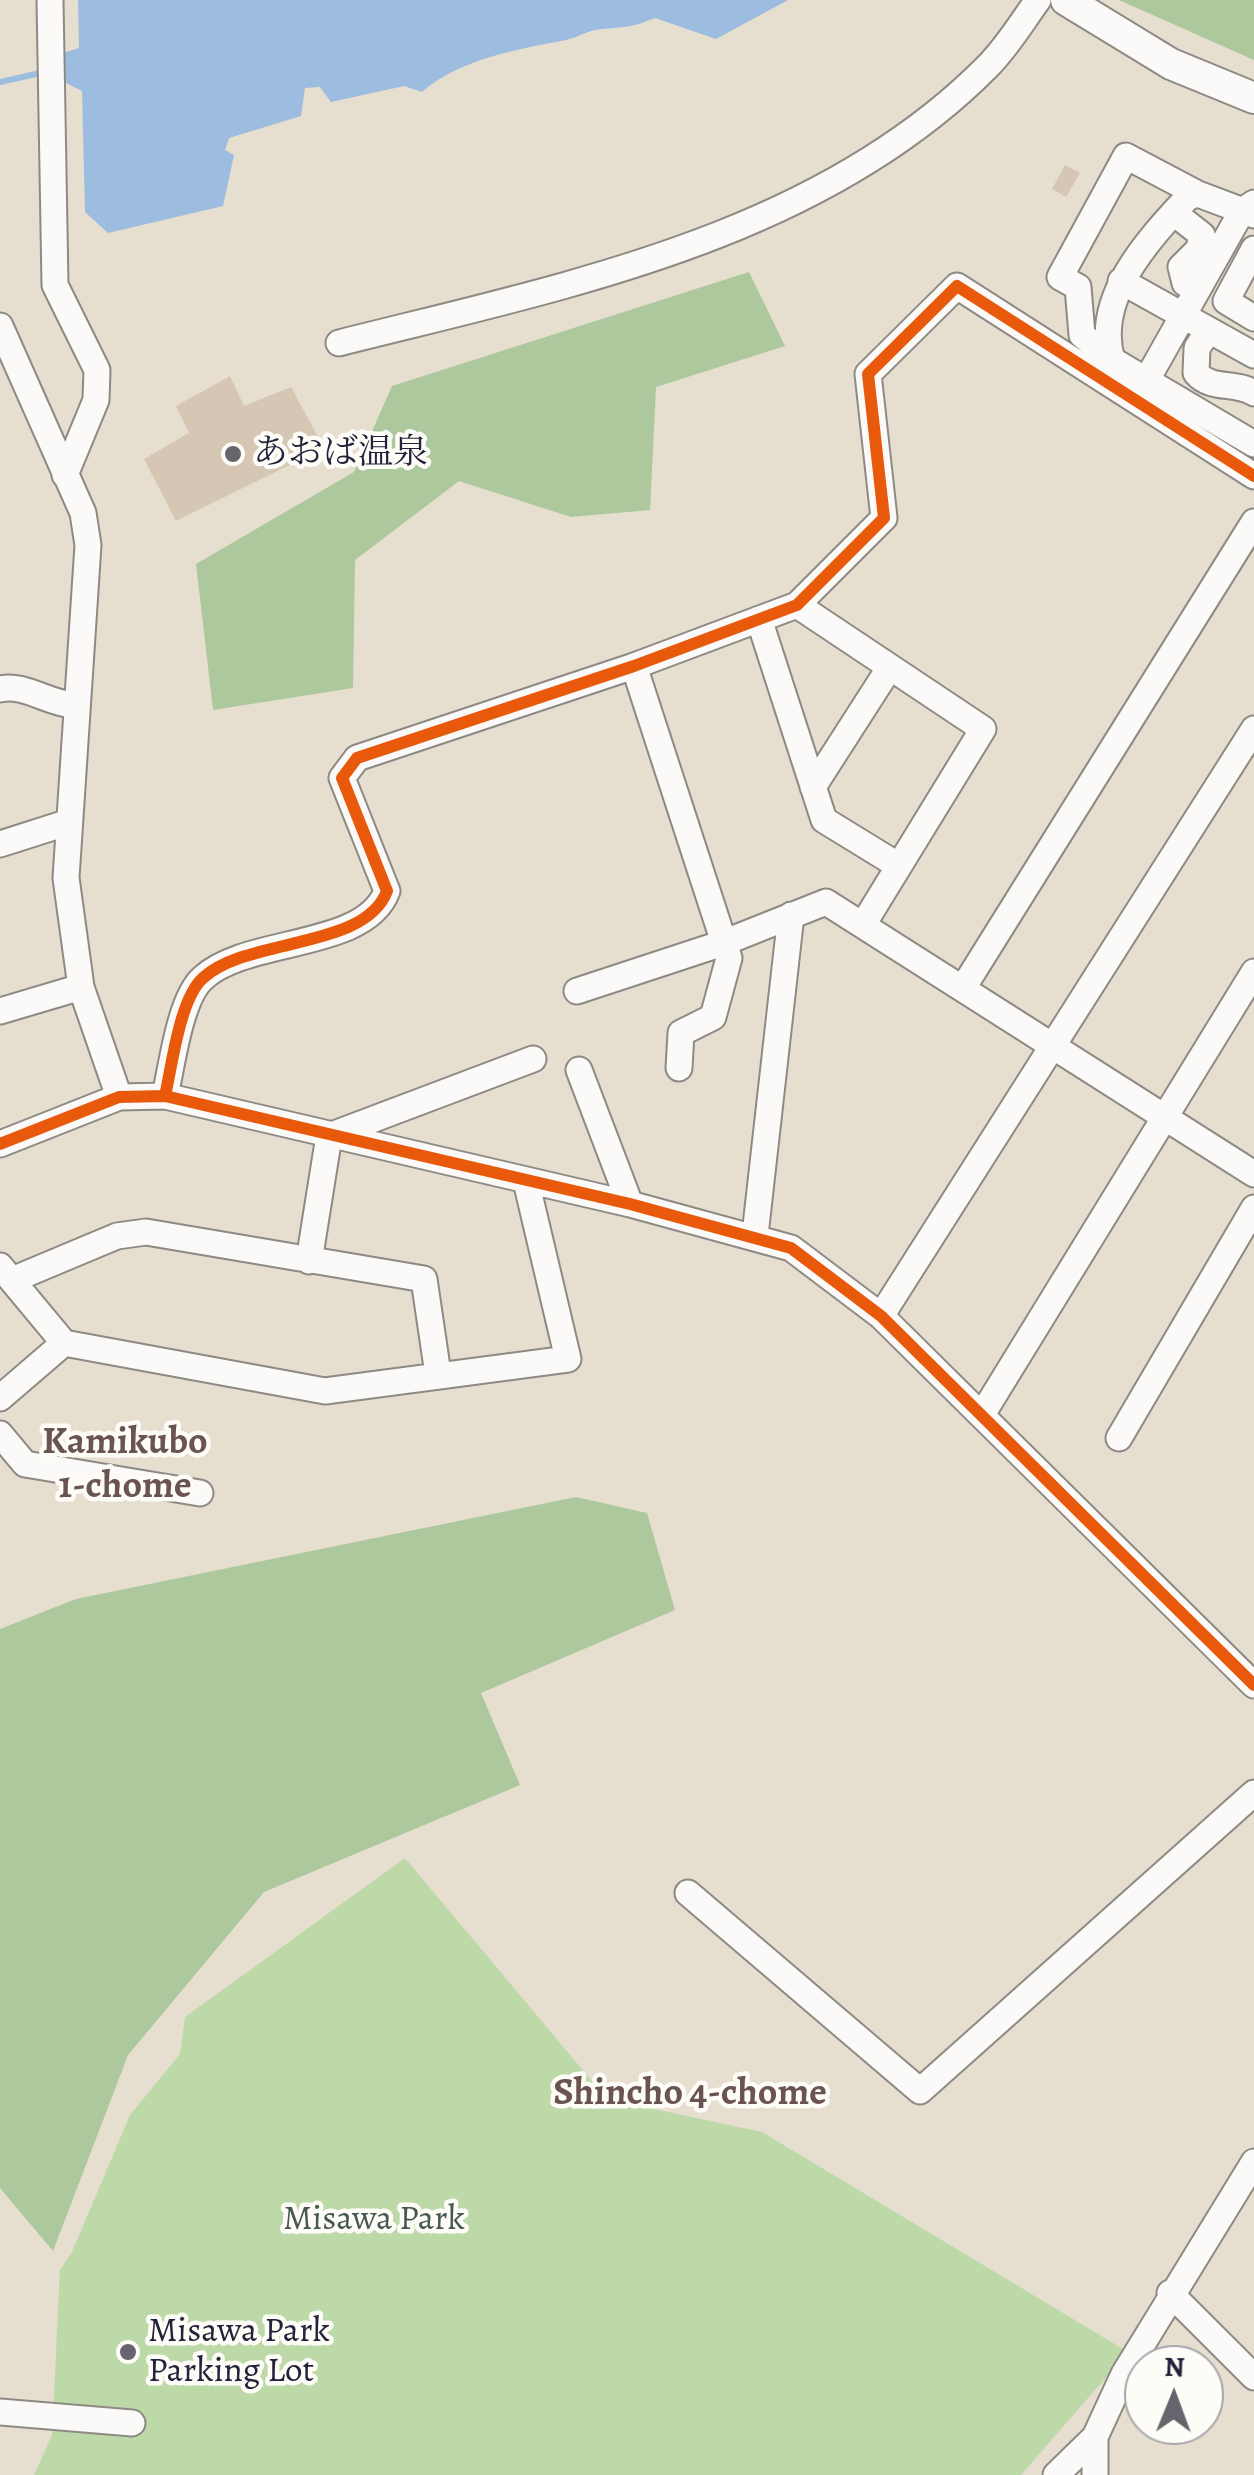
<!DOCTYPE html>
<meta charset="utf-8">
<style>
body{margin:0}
#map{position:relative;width:1254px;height:2475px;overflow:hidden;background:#e6dece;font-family:Alegreya,serif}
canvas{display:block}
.north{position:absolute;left:1124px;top:2345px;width:100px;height:100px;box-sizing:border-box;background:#fdfcf7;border:2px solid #a5a5ac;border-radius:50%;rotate:1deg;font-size:28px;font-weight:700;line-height:40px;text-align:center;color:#22223b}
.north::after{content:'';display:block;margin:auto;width:35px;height:45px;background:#67646e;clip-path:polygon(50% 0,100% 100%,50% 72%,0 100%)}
</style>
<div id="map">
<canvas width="1254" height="2475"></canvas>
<div class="north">N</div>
</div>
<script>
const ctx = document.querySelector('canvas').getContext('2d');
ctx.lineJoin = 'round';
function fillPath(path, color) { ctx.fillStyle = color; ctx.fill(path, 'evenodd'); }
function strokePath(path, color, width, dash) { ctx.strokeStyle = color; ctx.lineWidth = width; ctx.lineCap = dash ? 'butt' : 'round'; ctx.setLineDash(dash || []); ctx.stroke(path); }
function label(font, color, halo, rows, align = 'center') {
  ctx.font = font + ' Alegreya,"Noto Serif JP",serif'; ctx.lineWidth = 9; ctx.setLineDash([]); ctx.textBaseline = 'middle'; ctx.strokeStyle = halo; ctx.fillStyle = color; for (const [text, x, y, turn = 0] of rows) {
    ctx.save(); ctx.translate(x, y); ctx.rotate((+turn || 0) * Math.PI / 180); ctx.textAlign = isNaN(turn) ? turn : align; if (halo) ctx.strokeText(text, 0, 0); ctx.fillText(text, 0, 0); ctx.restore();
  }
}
fillPath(new Path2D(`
 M405,1858L607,2099L762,2132L1128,2352L1021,2475H34L52,2435L60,2270L72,2252L130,2115L180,2054L185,2017Z`), '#bdd9a8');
fillPath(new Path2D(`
 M1119,0H1254V60Z
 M749,272L785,346L656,387L650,510L571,517L459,481L355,560L353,688L213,710L196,564L354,472L392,386Z
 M576,1497L647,1513L675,1610L481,1693L520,1785L264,1892L128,2055L53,2251L0,2188V1629L76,1599Z`), '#acc89c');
fillPath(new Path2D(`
 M78,0H788L716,39L655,18C626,30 622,26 595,30C585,32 576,38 566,40C519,49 459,59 422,92L404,86L331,102L320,87L305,88L301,116L229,138L225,150L234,155L223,206L108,233L85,212L82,91L62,81L60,54L79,48Z`), '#9cbce0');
strokePath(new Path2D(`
 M0,82L45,72`), '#9cbce0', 6);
fillPath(new Path2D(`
 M1065,165L1080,173L1066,197L1052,189Z
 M230,376L244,406L291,387L324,448L176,521L144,459L189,433L176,406Z`), '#d6c6b4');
const minor = new Path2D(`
 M50,0L55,285L97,370L96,400L65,475
 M1174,213L1202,235L1199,249L1181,267L1185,283L1197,291
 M1254,215L1198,194L1188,197C1149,239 1093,298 1112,360L1254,444
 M1254,249L1226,301L1254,318
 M1121,281L1254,355
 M0,326L83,513L88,545L66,878L81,987L119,1097
 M1209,330L1197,348L1196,373C1212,391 1235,381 1254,393
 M339,343C564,286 818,238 988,66C1007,47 1022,22 1038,0
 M1112,360L1082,335L1078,287L1060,277L1126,156L1198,194
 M1145,383L1242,211L1254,203
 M797,605L983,729L864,923
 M759,619L824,820L899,866
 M634,666L729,958L713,1017L681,1033L679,1068
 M0,689C24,683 49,704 74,705
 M813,787L890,667
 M0,844L66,823
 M963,988L1254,522
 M577,991L723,943L826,902L1254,1174
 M0,1011L81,987
 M579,1070L630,1204
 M165,1096C172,1065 180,998 203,978C247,937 365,950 387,891L342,778L357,758L634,666L797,605L884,518L868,374L957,286L1254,476
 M0,1144L119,1097L165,1096L630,1204L791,1248L881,1316L1254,1685
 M755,1235L791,915
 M309,1261L329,1136L533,1059
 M0,1266L64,1343L325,1391L568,1359L526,1181
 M12,1280L117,1236L146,1232L424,1279L438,1374
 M881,1316L1254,729
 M0,1398L64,1343
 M983,1413L1254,972
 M0,1434L25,1464L200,1493
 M1119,1438L1254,1208
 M688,1893L920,2091L1254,1793
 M1170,2293L1254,2377
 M0,2412L132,2423
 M1056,2475L1095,2437
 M1095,2475V2437L1124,2374L1254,2162`);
const major = new Path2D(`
 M1066,0L1171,64L1254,98`);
strokePath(minor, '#8d8a85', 29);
strokePath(major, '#8d8a85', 34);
strokePath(minor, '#fbfaf8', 25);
strokePath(major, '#fbfaf8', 30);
strokePath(new Path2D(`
 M165,1096C172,1065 180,998 203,978C247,937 365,950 387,891L342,778L357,758L634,666L797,605L884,518L868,374L957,286L1254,476
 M0,1144L119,1097L165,1096L630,1204L791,1248L881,1316L1254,1685`), '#e8590c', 12);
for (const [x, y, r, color] of [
 [233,454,10,"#67646e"],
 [128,2352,10,"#67646e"]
]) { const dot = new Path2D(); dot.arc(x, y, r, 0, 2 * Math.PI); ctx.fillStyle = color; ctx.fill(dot); strokePath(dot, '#fdfcf7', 4); }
label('35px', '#22223b', '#fdfcf7', [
 ["あおば温泉",253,454],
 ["Misawa Park",148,2332],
 ["Parking Lot",148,2372]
], 'left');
label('35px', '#475852', '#fdfcf7', [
 ["Misawa Park",374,2220]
]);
label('bold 38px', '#6a5450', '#fdfcf7', [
 ["Kamikubo",125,1444],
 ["1-chome",125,1488],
 ["Shincho 4-chome",690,2095]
]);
</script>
